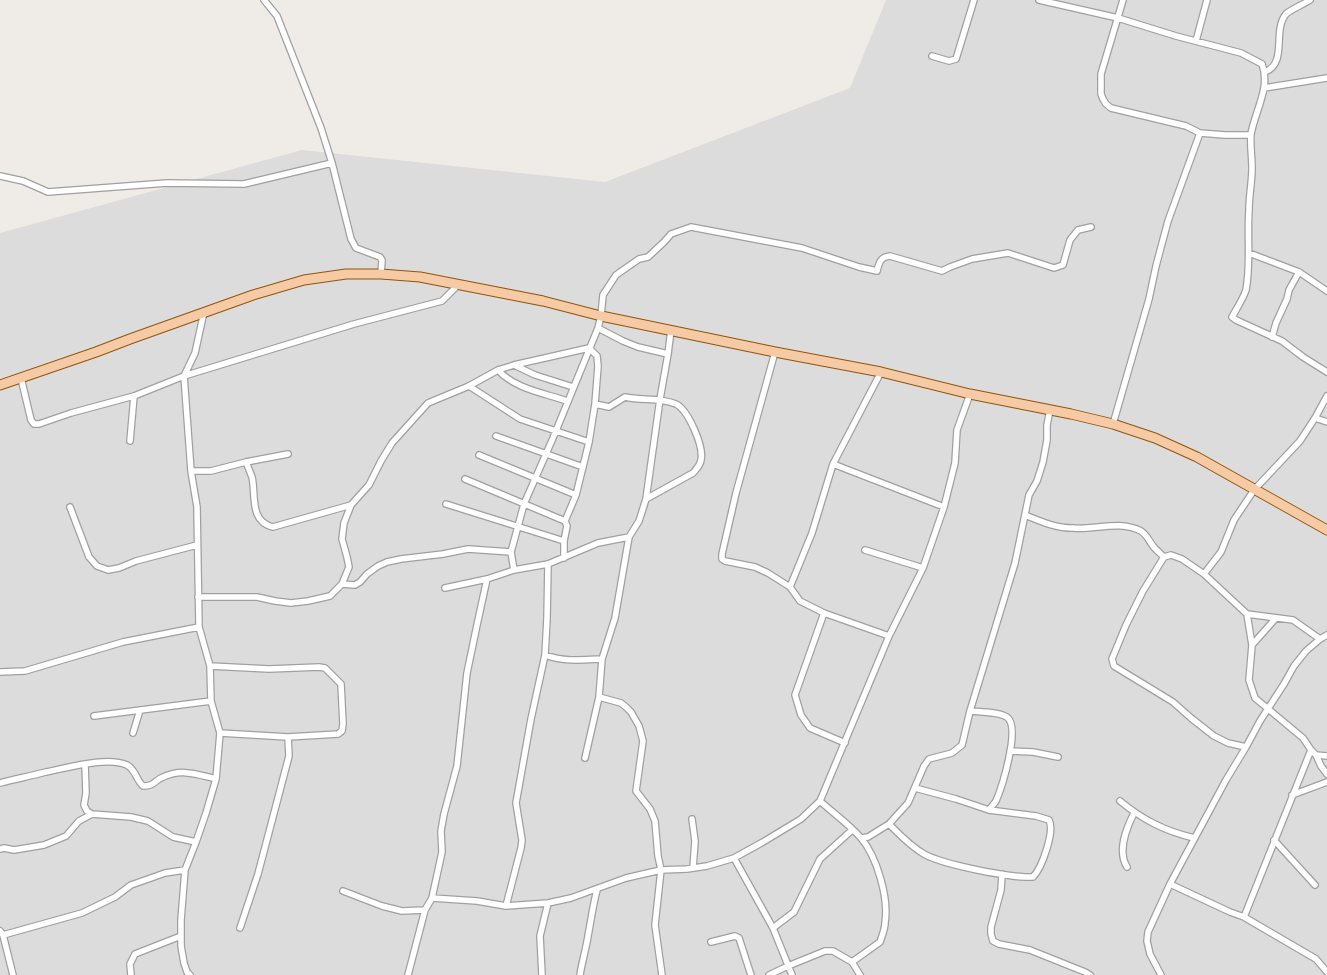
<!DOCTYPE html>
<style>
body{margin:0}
canvas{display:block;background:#efebe6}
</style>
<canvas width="1327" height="975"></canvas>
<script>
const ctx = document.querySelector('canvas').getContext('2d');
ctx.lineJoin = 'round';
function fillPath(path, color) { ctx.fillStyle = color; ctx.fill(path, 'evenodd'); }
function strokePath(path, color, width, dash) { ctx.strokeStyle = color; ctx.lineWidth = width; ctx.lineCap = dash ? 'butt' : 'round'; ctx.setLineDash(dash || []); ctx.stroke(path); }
fillPath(new Path2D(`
 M886,0H1327V975H0V233L302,150L605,182L850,88Z`), '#dddcdc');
const street = new Path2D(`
 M264,0L277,16L321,128L332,163L351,239L356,248L380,257L382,260L381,274
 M1039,0L1118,18L1176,36L1241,53L1262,64C1271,87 1255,111 1251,134C1250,145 1252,157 1252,168C1252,182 1249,196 1249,210C1247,236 1251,263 1246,290C1243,299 1237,308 1232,317L1236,320L1282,341L1303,357L1327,372
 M1123,0L1101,74V94L1103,99L1106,104L1111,108L1186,126L1200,133L1225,135H1251
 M1196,41L1207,0
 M932,56L949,61L956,59L974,0
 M1265,72C1288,63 1272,31 1286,14C1290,10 1304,4 1310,0
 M1264,88L1327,78
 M0,176L23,181L48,192L167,183L244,184L332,163
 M1249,253L1299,272L1327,291
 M598,328L623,341L638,347L668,354
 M1272,337L1276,323L1287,299L1289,290L1299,272
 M775,352L736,493L722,554V559L725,561L755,567L768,573L790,587L800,601L824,613L889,636
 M514,365L535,375L573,387
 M498,370C515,389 544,393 567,401
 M21,378L31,420L34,424H39L71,413L134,396L184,376L354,324L442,301L459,284
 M469,386L520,419L589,442
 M595,404L609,407L625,397C642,401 659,397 676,404C688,410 704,446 701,460C700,466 697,468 693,473L646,499
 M1315,418L1327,422
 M1113,424L1149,299L1156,266L1168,221L1200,133
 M496,436L583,467
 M130,441L134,396
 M479,455L576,495
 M246,462C248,467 250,472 252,477C256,494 249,522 273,527L351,505
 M833,464L944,507
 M191,471H211L246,462L288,454
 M465,479L565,521
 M446,504L564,541
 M70,507L89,557L97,566L108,570L119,568L136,561L197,545
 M1025,515C1040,521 1055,528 1073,528C1096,530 1119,520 1141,531C1147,535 1149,541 1153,546C1156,550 1160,553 1164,557L1171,555L1182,559L1204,574L1247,614L1293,620L1320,639
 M865,550L923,568
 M1164,557L1143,591L1126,625L1112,659L1114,666L1173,702L1191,718L1214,736L1228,743L1246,747
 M514,570L511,552L524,504L553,438L598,328L601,316L603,295L616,275L639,259L648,257L664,242L671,234L691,227L802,248L859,267L877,271C879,263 880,257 890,256L942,271L950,267L972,259L1008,253L1054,268L1063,265L1070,240L1078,230L1091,227
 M1204,574L1221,552L1234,520L1254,490L1300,441L1315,418L1327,396
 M342,584L355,585L360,582L367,574L378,566L387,562L401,559L443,554L468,549L511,552
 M790,587L812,533L833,464L881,372
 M445,588L487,579L514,570L548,564L598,543L629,537
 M198,597H257L275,601L291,603L308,601L330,596L342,584L349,567L347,557L342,539L344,523L351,505L369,485L381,461L392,443L428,403L469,386L498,370L514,365L589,348L597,356L598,366L595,404L589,442L576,495L565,521L567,526L564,541V558
 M824,613L795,695L801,715L810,728L845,743
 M1247,614L1252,645L1249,680L1255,698L1303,738L1311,750L1316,755L1327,756
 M1252,645L1276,618
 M545,655C565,662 582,660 602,659
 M210,666L269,669L319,667L325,668L341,684L343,724L342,731L338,734L288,737L220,733
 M0,672L25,671L123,642L199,627
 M599,697L621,703L626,707L631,712L639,726L643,741L636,791L650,809L655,821L658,856L661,870L655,925L662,975
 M970,711C980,712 1002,712 1008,718C1020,730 1002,787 996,801C994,804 991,807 989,810
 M94,716L211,701
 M133,733L140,710
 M1010,751L1033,752L1058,757
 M1316,755L1321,766L1327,774
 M585,758L599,697L602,659L615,618L629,537L639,521L646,499L660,399L668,354L671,330
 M85,764L86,793L84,805L87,811L92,814
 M0,783C15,779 31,776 46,772C67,768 107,756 127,765C136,770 136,780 143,786C154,786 153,782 161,778C181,768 196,774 216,779
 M1292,795L1327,782
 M820,801C833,813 849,824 861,838C877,857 889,898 885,923C885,929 882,936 880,942L852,962
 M1120,801C1143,820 1165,831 1194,838
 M692,819L695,841L693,868
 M889,824C900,835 910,846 924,854C944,865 1011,878 1033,877C1042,868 1055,831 1049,820L1036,816L989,810L956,799L915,788
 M861,838L868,837L889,824L908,803L924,766L929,759L952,753L962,745L970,711L1015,563L1029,495L1037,481L1043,462L1047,440V425L1050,410
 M1274,840L1315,885
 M0,849L4,848L14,850L44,845L66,836L79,821L92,814L131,817L148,821L173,837L196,842
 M734,858L773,928L792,975
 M1127,867C1117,851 1126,829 1134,813
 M1002,874L1001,890L991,927V934L993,941L999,944L1030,950L1085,972L1090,975
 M1170,884L1230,912L1244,917L1316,959L1327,972
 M343,891L382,906L402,911L425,910
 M432,898L477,901L506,906L548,903L571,898L626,878L661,870L687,869L707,866L734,858L763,842L801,819L820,801L889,636L923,568L944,507L955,463L957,430L970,394
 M506,906L521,848L522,840L516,803L531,719L545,655L547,619L548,564
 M1244,917L1311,750
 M240,928L258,874L289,756L288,737
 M773,928L794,912L820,859L852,830
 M0,931L3,935L13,975
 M3,935L82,913L115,897L131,885L165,873L185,870
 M711,942L735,936L739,938L751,975
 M131,975L130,964L135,954L181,936
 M190,975L187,972L184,963L181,946V920L185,870L196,842L206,813L216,779L220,733L211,701L210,666L199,627L197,507L191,471L184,376L195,353L204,312
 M408,975L425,910L432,898L442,852L441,831L444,814L457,766L467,673L477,625L487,579
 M542,975L540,936L548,903
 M580,975C582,962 586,949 588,936C591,920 593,905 597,890
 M769,975L788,966L825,951H833L852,962L860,975
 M1161,975L1150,954L1147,941L1148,932L1170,884L1226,780L1246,747L1260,721L1284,684L1294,666L1306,651L1320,639L1327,635`);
const primary = new Path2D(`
 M0,385L96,352L130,339L253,295L304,280L346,274H381L420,277L543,301L601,316L775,352L881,372L970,394L1071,414L1113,424L1155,438L1197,457L1327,530`);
strokePath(street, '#a0a0a0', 8);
strokePath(primary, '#8f550b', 11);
strokePath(street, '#fff', 5.5);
strokePath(primary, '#f5caa4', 9);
</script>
